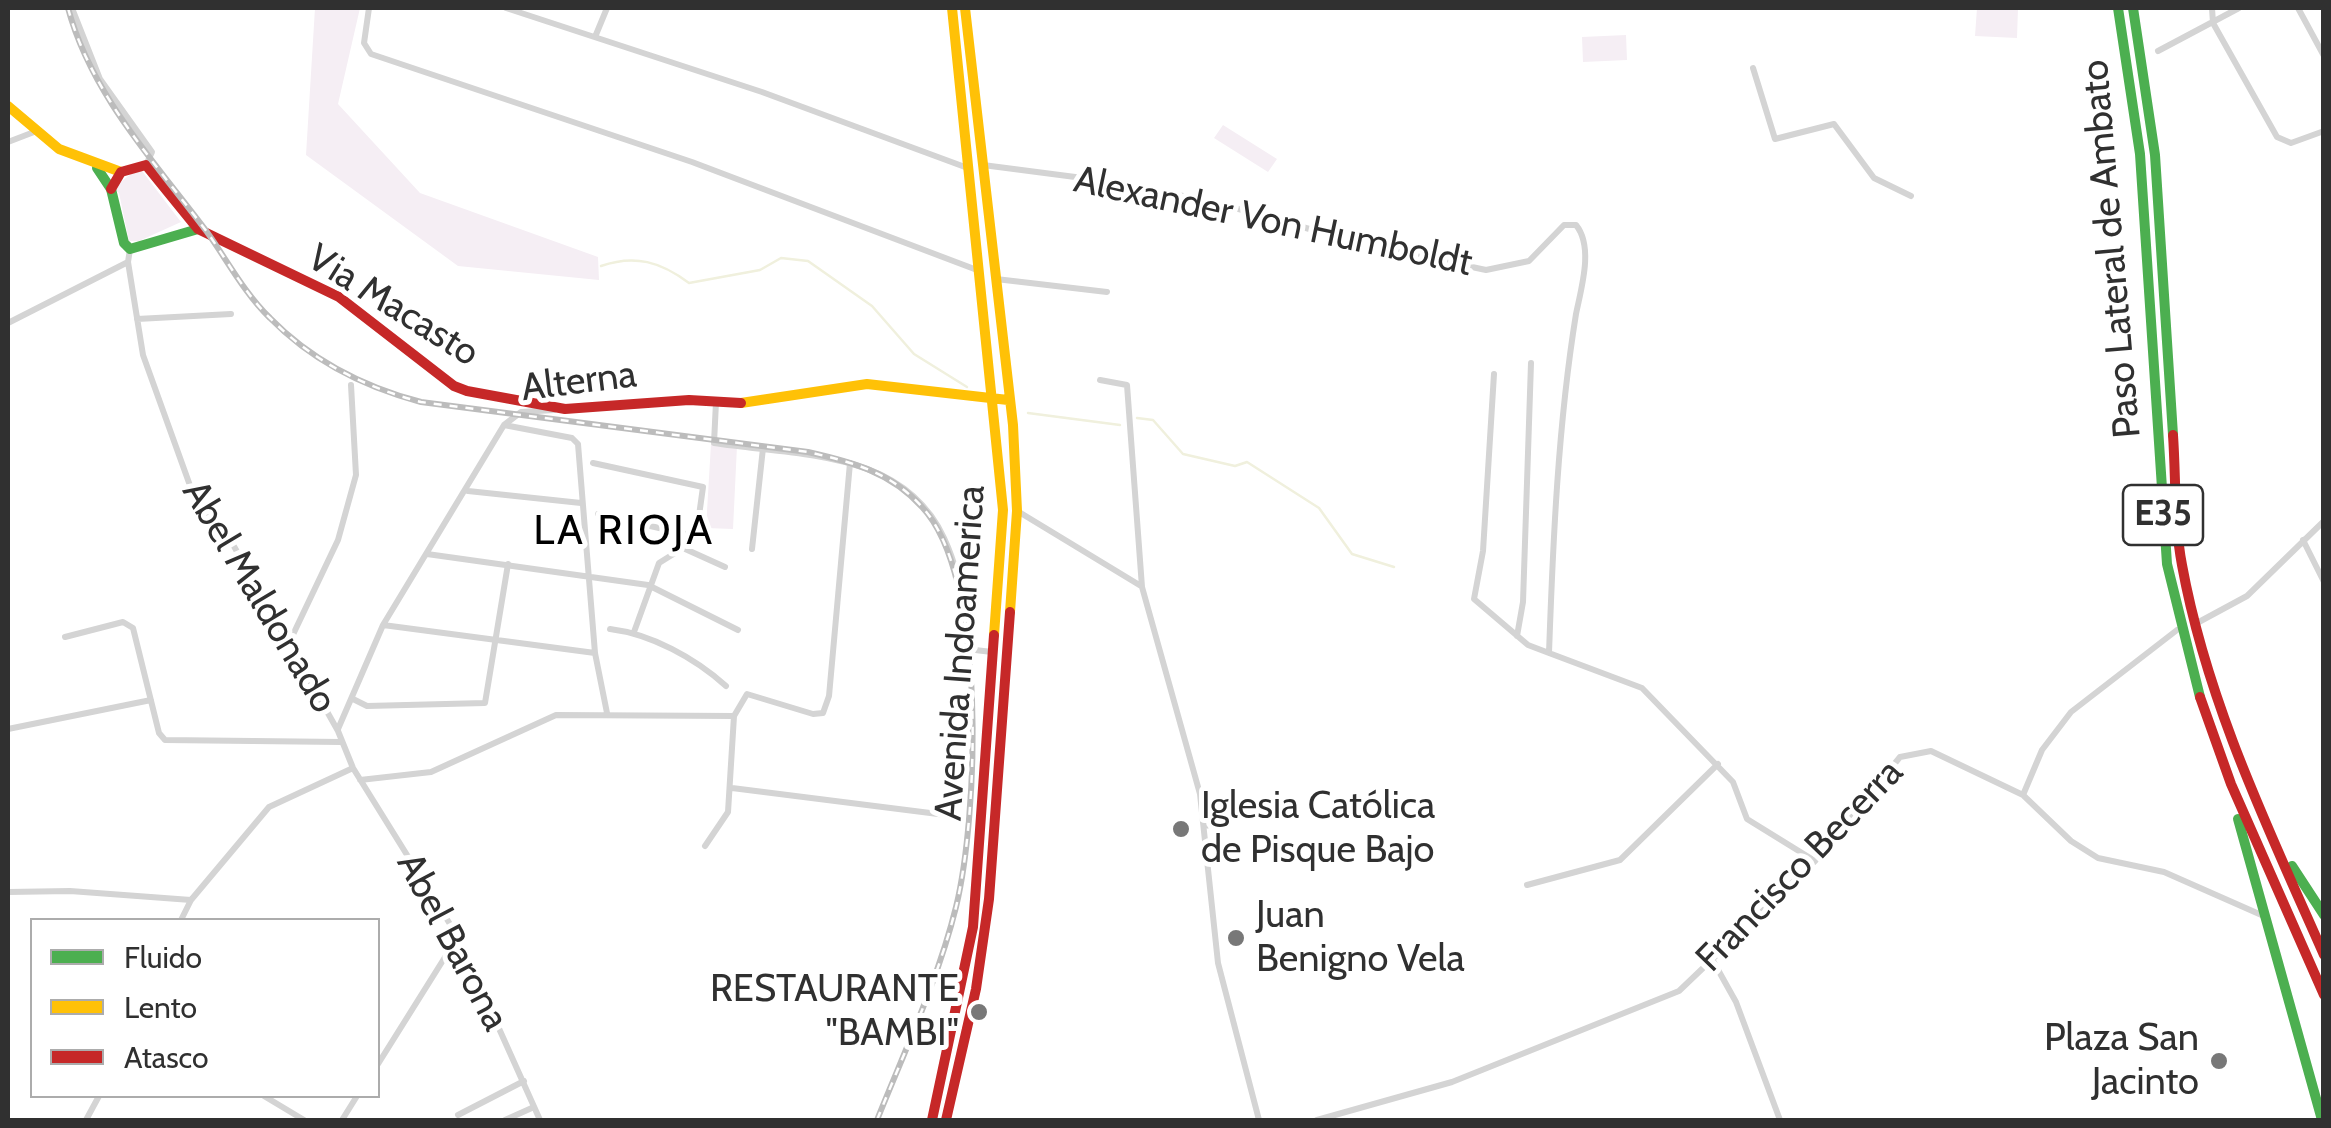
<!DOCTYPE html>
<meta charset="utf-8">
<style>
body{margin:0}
#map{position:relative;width:2331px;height:1128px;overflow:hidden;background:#fff;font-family:Cabin,sans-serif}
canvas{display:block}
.frame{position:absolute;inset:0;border:10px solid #303030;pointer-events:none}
.legend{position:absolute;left:30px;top:918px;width:350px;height:180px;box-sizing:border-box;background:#fff;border:2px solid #acacac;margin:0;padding:12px 18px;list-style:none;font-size:30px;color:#303030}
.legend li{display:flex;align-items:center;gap:20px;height:50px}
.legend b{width:50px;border:2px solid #acacac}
</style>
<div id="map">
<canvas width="2331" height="1128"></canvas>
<div class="frame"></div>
<ul class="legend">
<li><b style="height:12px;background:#4caf50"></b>Fluido</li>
<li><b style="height:12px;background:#ffc107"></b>Lento</li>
<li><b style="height:12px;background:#c62828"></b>Atasco</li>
</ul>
</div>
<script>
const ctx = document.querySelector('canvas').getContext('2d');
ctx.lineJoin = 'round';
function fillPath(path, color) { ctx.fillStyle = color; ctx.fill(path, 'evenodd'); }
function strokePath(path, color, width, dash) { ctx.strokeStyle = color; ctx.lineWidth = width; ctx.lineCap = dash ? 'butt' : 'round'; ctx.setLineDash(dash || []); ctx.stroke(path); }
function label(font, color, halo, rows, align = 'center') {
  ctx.font = font + ' Cabin,sans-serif'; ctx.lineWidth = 10; ctx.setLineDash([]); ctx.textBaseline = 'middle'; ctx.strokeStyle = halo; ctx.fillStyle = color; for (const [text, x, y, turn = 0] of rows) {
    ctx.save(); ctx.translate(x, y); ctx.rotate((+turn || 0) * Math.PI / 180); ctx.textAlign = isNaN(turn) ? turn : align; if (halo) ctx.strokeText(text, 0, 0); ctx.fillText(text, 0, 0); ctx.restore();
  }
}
fillPath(new Path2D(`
 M315,8H360L338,104L420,193L598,257L599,280L458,266L306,155Z
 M1977,8H2018L2017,38L1975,36Z
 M1626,35L1627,60L1583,62L1582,37Z
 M1223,125L1277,159L1268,172L1214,138Z
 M136,170L142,171L181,222L139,241H129L119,193L113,188Z
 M711,444L737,446L733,529L706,528Z`), '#f5eef4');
strokePath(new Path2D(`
 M601,266C635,254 661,262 689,283L760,270L781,258L808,261L872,306L914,354L967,387
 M1028,413L1120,425
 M1137,418L1153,420L1183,454L1235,466L1247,462L1319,508L1352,554L1394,567`), '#f0f0dd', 2.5);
strokePath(new Path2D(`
 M72,8L100,79L152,152L146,165
 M369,8L364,43L371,54L692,162L977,270
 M506,8L762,92L965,167
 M2212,8L2213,23L2277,137L2291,143L2324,131
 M2298,8L2324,56
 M595,37L607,8
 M2158,51L2239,8
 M1753,68L1775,139L1834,124L1874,178L1911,196
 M8,142L34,132
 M983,165L1106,181L1214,202L1359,243L1486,270L1529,261L1564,225H1576C1594,247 1581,289 1576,314C1558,425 1553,541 1549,653L1528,645L1474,599L1483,551L1494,374
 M130,249L128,262L143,355L197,505L231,541L338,731L353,768L458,937L540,1120
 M996,279L1107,292
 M137,319L231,314
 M8,323L128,262
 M1100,380L1127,385L1142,587L1200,794L1218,963L1259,1120
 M716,402L714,443C798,456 903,449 944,538C960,572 966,614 975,650L992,652
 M504,425L572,438L578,444L595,653L607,713
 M593,463L703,487L697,530L683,548L659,563L634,632
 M468,491L581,503
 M1019,512L1141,586
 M598,514L694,536
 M2303,540L2324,582
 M683,548L725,567
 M752,549L763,448
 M427,554L648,585L738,630
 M2197,623L2247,596L2324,521
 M383,625L595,653
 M610,629C651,634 695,658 726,686
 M1517,636L1523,602L1531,363
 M65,637L123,622L133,628L159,733L165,740L341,742
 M289,643L338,540L356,475L351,385
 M1549,653L1642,688L1733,782L1747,819L1815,861
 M353,699L367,706L485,703L508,564
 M8,729L151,700
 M338,729L383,625L504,425L521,412L554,410
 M360,780L431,772L556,715L734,716L747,694L813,714L823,713L829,696L850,463
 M732,788L954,816
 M2023,795L2042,750L2071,712L2177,630
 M1205,826L1284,807
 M705,846L728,812L734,716
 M1527,885L1620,860L1718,764
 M8,892L70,891L191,900
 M181,920L191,900L269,807L353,768
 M1712,959L1736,1002L1780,1120
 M378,1064L457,938
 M264,1096L304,1120
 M458,1115L524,1081
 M86,1120L99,1096
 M342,1120L357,1096
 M505,1120L534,1107
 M1317,1120L1452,1082L1679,991L1815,861L1900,757L1931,751L2023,795L2071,841L2098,858L2164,872L2266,917`), '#d4d4d4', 6);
strokePath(new Path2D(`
 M2118,8L2140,154L2167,564L2200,697
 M2133,8L2155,155L2173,435
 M97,168L111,189L124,243L130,249L198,229
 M2238,819L2322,1120
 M2292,866L2324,915`), '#4caf50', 10);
strokePath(new Path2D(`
 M952,8L1003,510L994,635
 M965,8L1013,425L1017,511L1010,612
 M8,106L59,149L121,172
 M741,403L867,384L1008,400`), '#ffc107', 10);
strokePath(new Path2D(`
 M111,189L121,172L146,165L198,229L339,297L454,386L467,391L565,409L689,400L741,403
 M2173,435C2176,478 2174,523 2182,565C2207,702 2268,828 2324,955
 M2200,697L2231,784L2324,995
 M932,1120L973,927L994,635
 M946,1120L976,989L989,899L1010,612`), '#c62828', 10);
const rail = new Path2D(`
 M68,8C91,94 154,161 207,232C227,260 245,294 270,318C312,361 364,387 421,402L808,452C852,462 891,472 922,507C988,577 978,817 956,907C938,980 905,1050 877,1120`);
strokePath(rail, '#bcbcbc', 6);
strokePath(rail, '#fff', 2.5, [8]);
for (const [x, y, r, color] of [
 [1181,829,10,"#787878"],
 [1236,938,10,"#787878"],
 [979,1012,10,"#787878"],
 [2219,1061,10,"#787878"]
]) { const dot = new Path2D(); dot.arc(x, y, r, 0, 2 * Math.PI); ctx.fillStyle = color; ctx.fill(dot); strokePath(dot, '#fff', 4); }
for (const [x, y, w] of [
 [2163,515,80]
]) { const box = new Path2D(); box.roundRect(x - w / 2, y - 30, w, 60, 8); ctx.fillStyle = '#fff'; ctx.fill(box); strokePath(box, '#303030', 2.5); }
label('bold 35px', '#303030', null, [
 ["E35",2163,515]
]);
label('38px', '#303030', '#fff', [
 ["Alexander Von Humboldt",1273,222,12],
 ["Paso Lateral de Ambato",2112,249,-95],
 ["Via Macasto",393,306,32],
 ["Alterna",579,382,-7],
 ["Abel Maldonado",259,597,59],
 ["Avenida Indoamerica",961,653,-86],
 ["Francisco Becerra",1800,866,-46],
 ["Abel Barona",452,942,62]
]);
label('38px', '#303030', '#fff', [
 ["Iglesia Católica",1201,807],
 ["de Pisque Bajo",1201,851],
 ["Juan",1256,916],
 ["Benigno Vela",1256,960],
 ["RESTAURANTE",959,990,"right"],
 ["\"BAMBI\"",959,1034,"right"],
 ["Plaza San",2199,1039,"right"],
 ["Jacinto",2199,1083,"right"]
], 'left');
ctx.letterSpacing = '2.5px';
label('42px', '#000', '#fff', [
 ["LA RIOJA",624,532]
]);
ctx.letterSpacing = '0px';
</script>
